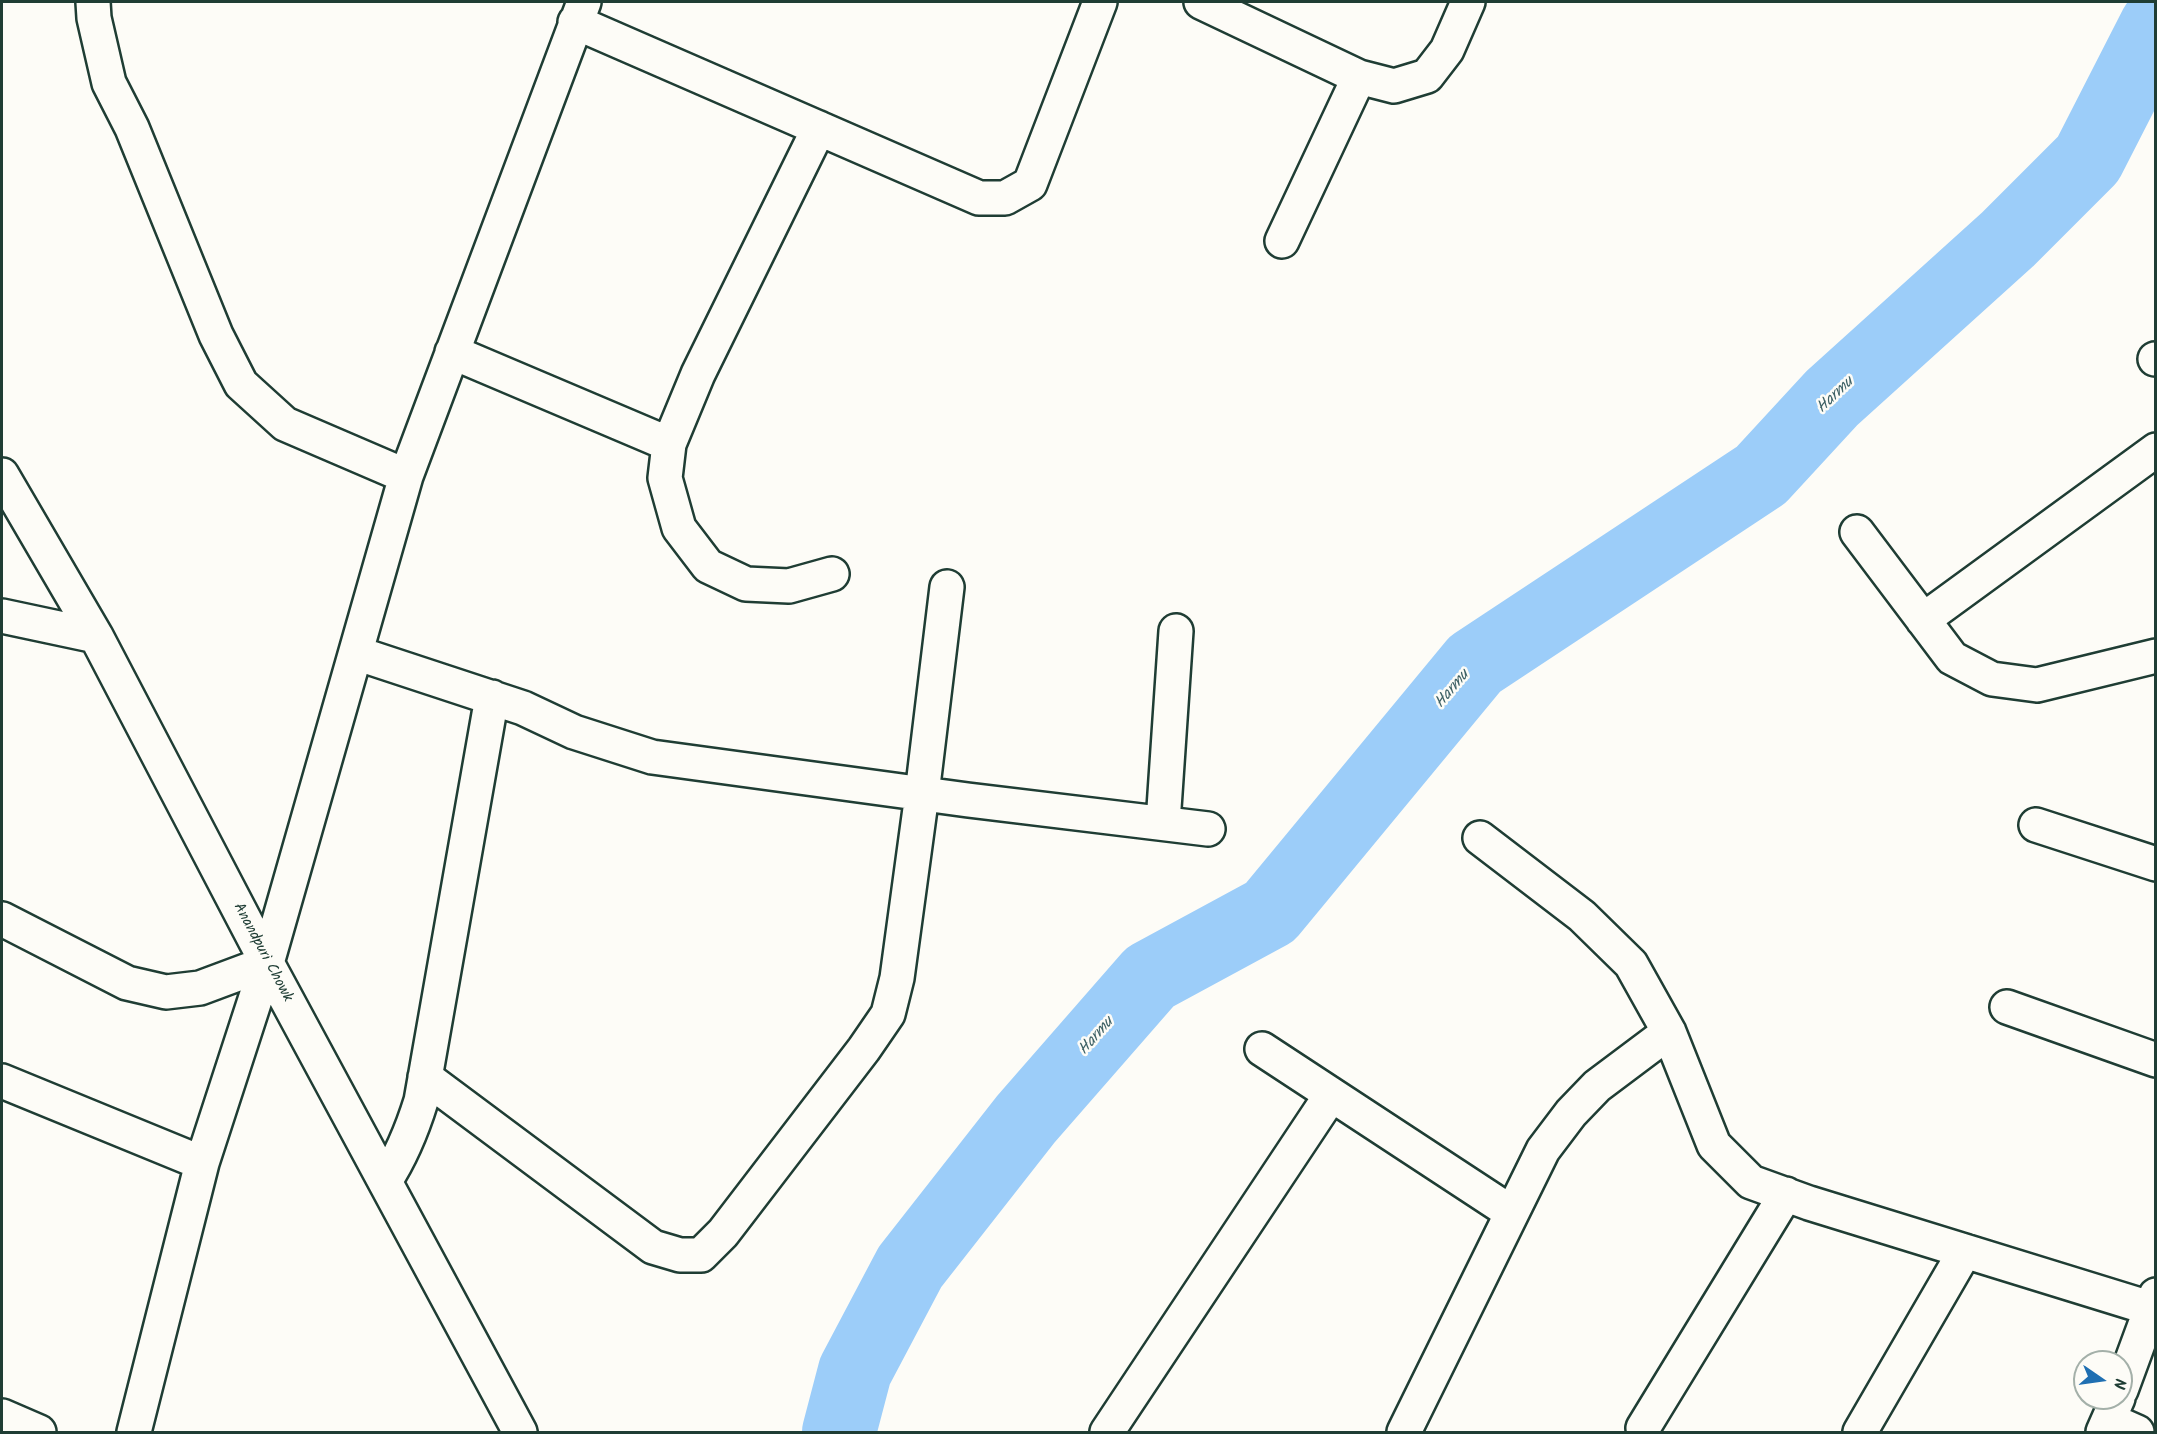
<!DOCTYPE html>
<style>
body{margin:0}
#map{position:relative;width:2157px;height:1434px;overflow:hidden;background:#fdfcf7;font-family:Kalam,sans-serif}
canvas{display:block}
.frame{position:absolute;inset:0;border:3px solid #1f3d34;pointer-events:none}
.north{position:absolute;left:2073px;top:1350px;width:60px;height:60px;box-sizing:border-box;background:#fdfcf7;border:2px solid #a4b0a9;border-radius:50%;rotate:103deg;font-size:16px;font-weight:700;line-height:24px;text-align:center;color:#1f3d34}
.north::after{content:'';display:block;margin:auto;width:21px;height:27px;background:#1f6fb2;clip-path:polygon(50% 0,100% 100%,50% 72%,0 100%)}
</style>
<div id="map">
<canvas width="2157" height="1434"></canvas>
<div class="frame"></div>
<div class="north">N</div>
</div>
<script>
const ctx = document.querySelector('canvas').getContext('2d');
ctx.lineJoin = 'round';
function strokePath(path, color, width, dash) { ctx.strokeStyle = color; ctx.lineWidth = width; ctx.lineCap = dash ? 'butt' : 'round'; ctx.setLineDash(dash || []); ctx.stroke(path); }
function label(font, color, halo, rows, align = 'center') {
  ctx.font = font + ' Kalam,sans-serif'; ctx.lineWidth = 5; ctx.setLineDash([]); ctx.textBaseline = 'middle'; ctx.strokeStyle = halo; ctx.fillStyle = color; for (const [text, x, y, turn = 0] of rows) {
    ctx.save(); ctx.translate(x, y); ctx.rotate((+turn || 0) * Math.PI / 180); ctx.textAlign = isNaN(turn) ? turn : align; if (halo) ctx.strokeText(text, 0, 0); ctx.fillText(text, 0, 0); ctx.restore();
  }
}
strokePath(new Path2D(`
 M839,1432L855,1371L910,1267L1026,1119L1150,977L1270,912L1475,664L1761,475L1832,398L2008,239L2088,159L2156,26`), '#9ccdf9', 74);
const minor = new Path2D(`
 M93,2L94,18L109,83L132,128L216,335L241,384L285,424L406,476
 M1201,2L1359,77L1394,86L1427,76L1447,50L1468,2
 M575,22L979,198H1005L1030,184L1100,2
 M819,128L698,374L669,444L665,478L679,528L708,566L746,584L789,586L832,574
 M1282,241L1359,77
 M452,352L669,444
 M2155,359H2156
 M2,475L96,636L267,963L520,1432
 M1857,532L1952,658L1992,679L2037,685L2156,656
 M2,616L96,636
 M1923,620L2156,450
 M356,653L523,708L574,732L652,757L968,800L1208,829
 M1163,823L1176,631
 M2036,825L2156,864
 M1480,838L1582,916L1631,964L1669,1032L1714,1145L1751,1182L1809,1203L2156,1310
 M2,919L127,983L166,992L200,988L267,963
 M2007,1007L2156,1060
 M1262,1049L1512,1213
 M425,1077L653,1247L680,1255H701L723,1233L864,1049L888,1014L897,978L922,794L947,587
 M2,1081L202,1163
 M385,1181C402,1155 412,1130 421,1101L492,697
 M2121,1390L2156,1295
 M2,1416L39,1432
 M2110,1420L2137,1432
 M1643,1428L1786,1194
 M134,1432L202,1163L267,963L406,476L584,2
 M1107,1432L1331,1095
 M1404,1432L1543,1150L1571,1113L1597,1086L1669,1032
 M1860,1432L1965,1251
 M2103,1432L2118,1398`);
strokePath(minor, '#1f3d34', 38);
strokePath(minor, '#fdfcf7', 33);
label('15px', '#1f3d34', '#fdfcf7', [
 ["Anandpuri Chowk",262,953,62]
]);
label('italic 16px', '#3e6165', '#fdfcf7', [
 ["Harmu",1836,396,-44],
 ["Harmu",1453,690,-50],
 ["Harmu",1097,1037,-49]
]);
</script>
